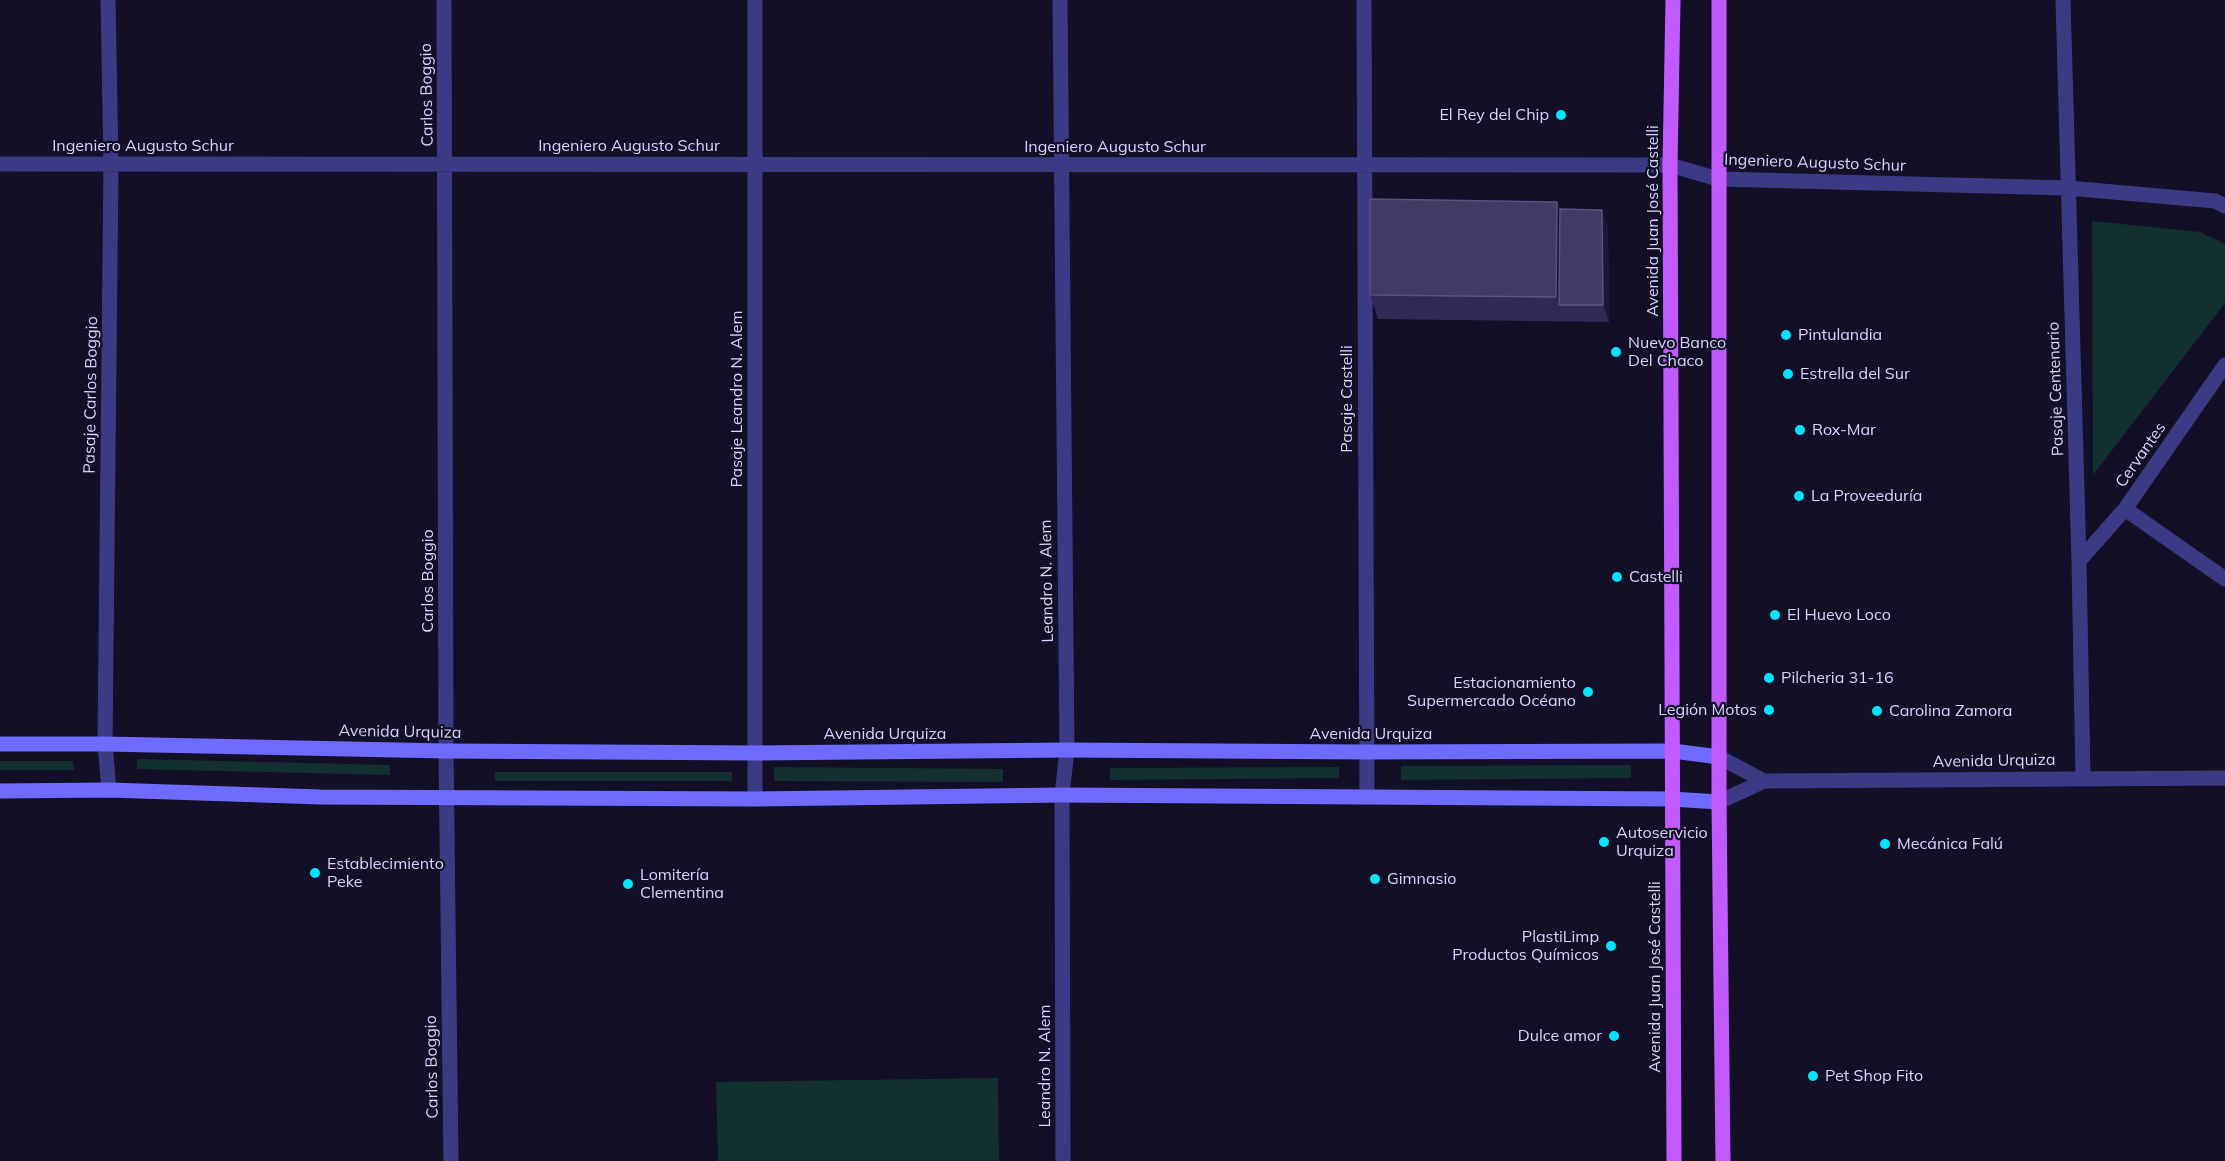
<!DOCTYPE html>
<meta charset="utf-8">
<style>
body{margin:0}
canvas{display:block;background:#130f26}
</style>
<canvas width="2225" height="1161"></canvas>
<script>
const ctx = document.querySelector('canvas').getContext('2d');
ctx.lineJoin = 'round';
function fillPath(path, color) { ctx.fillStyle = color; ctx.fill(path, 'evenodd'); }
function strokePath(path, color, width, dash) { ctx.strokeStyle = color; ctx.lineWidth = width; ctx.lineCap = dash ? 'butt' : 'round'; ctx.setLineDash(dash || []); ctx.stroke(path); }
function label(font, color, halo, rows, align = 'center') {
  ctx.font = font + ' Mulish,sans-serif'; ctx.lineWidth = 4.5; ctx.setLineDash([]); ctx.textBaseline = 'middle'; ctx.strokeStyle = halo; ctx.fillStyle = color; for (const [text, x, y, turn = 0] of rows) {
    ctx.save(); ctx.translate(x, y); ctx.rotate((+turn || 0) * Math.PI / 180); ctx.textAlign = isNaN(turn) ? turn : align; if (halo) ctx.strokeText(text, 0, 0); ctx.fillText(text, 0, 0); ctx.restore();
  }
}
fillPath(new Path2D(`
 M2092,221L2200,232L2225,244V303L2093,475Z
 M137,759L390,765V775L137,769Z
 M0,761H73L74,770H0Z
 M1631,765V778L1401,780V766Z
 M774,767L1003,769V782L774,781Z
 M1339,767V778L1110,780V768Z
 M495,772H732V781H495Z
 M998,1078L999,1161H718L716,1082Z`), '#12302f');
strokePath(new Path2D(`
 M108,0L111,164L105,744L109,790
 M444,0L446,751L451,1161
 M755,0V799
 M1060,0L1067,750L1062,795L1063,1161
 M1364,0L1367,797
 M2063,0L2079,561L2083,778
 M0,164L1670,165L1718,179L2068,188L2215,201L2225,206
 M2125,509L2225,579
 M2079,561L2125,509L2225,365`), '#3d3a85', 15);
strokePath(new Path2D(`
 M1719,757L1764,781
 M1719,802L1764,781L2225,778`), '#3d3a85', 15);
strokePath(new Path2D(`
 M0,744H105L446,751L756,753L1067,750L1367,752L1673,751L1719,757
 M0,791L109,790L321,797L755,799L1062,795L1671,799L1719,802`), '#6f6bff', 15);
strokePath(new Path2D(`
 M1673,0L1670,165L1674,1161
 M1719,0V802L1723,1161`), '#c25bff', 15);
fillPath(new Path2D(`
 M1557,202L1560,209L1608,226L1609,322L1378,319L1370,295Z`), '#312854');
fillPath(new Path2D(`
 M1557,202L1566,226L1559,305L1556,297Z
 M1602,210L1608,226L1609,322L1603,305Z`), '#1d163a');
const building = new Path2D(`
 M1370,199L1557,202L1556,297L1370,295Z
 M1560,209L1602,210L1603,305H1559Z`);
fillPath(building, '#433a66');
strokePath(building, '#5a527e', 1.5);
for (const [x, y, r, color] of [
 [1561,115,6,"#00e5ff"],
 [1786,335,6,"#00e5ff"],
 [1616,352,6,"#00e5ff"],
 [1788,374,6,"#00e5ff"],
 [1800,430,6,"#00e5ff"],
 [1799,496,6,"#00e5ff"],
 [1617,577,6,"#00e5ff"],
 [1775,615,6,"#00e5ff"],
 [1769,678,6,"#00e5ff"],
 [1588,692,6,"#00e5ff"],
 [1769,710,6,"#00e5ff"],
 [1877,711,6,"#00e5ff"],
 [1604,842,6,"#00e5ff"],
 [1885,844,6,"#00e5ff"],
 [315,873,6,"#00e5ff"],
 [1375,879,6,"#00e5ff"],
 [628,884,6,"#00e5ff"],
 [1611,946,6,"#00e5ff"],
 [1614,1036,6,"#00e5ff"],
 [1813,1076,6,"#00e5ff"]
]) { const dot = new Path2D(); dot.arc(x, y, r, 0, 2 * Math.PI); ctx.fillStyle = color; ctx.fill(dot); strokePath(dot, '#130f26', 2); }
label('16px', '#d9d4ff', '#130f26', [
 ["Carlos Boggio",427,95,-91],
 ["Ingeniero Augusto Schur",143,146],
 ["Ingeniero Augusto Schur",629,146],
 ["Ingeniero Augusto Schur",1115,147],
 ["Ingeniero Augusto Schur",1815,163,2],
 ["Avenida Juan José Castelli",1653,221,-90],
 ["Pasaje Centenario",2056,389,-92],
 ["Pasaje Carlos Boggio",91,395,-89],
 ["Pasaje Leandro N. Alem",737,399,-90],
 ["Pasaje Castelli",1347,399,-90],
 ["Cervantes",2141,455,-55],
 ["Carlos Boggio",428,581,-90],
 ["Leandro N. Alem",1047,581,-91],
 ["Avenida Urquiza",400,732,1],
 ["Avenida Urquiza",885,734],
 ["Avenida Urquiza",1371,734],
 ["Avenida Urquiza",1994,761,-1],
 ["Avenida Juan José Castelli",1655,977,-90],
 ["Leandro N. Alem",1045,1066,-90],
 ["Carlos Boggio",432,1067,-91]
]);
label('16px', '#d9d4ff', '#130f26', [
 ["El Rey del Chip",1549,115,"right"],
 ["Pintulandia",1798,335],
 ["Nuevo Banco",1628,343],
 ["Del Chaco",1628,361],
 ["Estrella del Sur",1800,374],
 ["Rox-Mar",1812,430],
 ["La Proveeduría",1811,496],
 ["Castelli",1629,577],
 ["El Huevo Loco",1787,615],
 ["Pilcheria 31-16",1781,678],
 ["Estacionamiento",1576,683,"right"],
 ["Supermercado Océano",1576,701,"right"],
 ["Legión Motos",1757,710,"right"],
 ["Carolina Zamora",1889,711],
 ["Autoservicio",1616,833],
 ["Urquiza",1616,851],
 ["Mecánica Falú",1897,844],
 ["Establecimiento",327,864],
 ["Peke",327,882],
 ["Lomitería",640,875],
 ["Clementina",640,893],
 ["Gimnasio",1387,879],
 ["PlastiLimp",1599,937,"right"],
 ["Productos Químicos",1599,955,"right"],
 ["Dulce amor",1602,1036,"right"],
 ["Pet Shop Fito",1825,1076]
], 'left');
</script>
